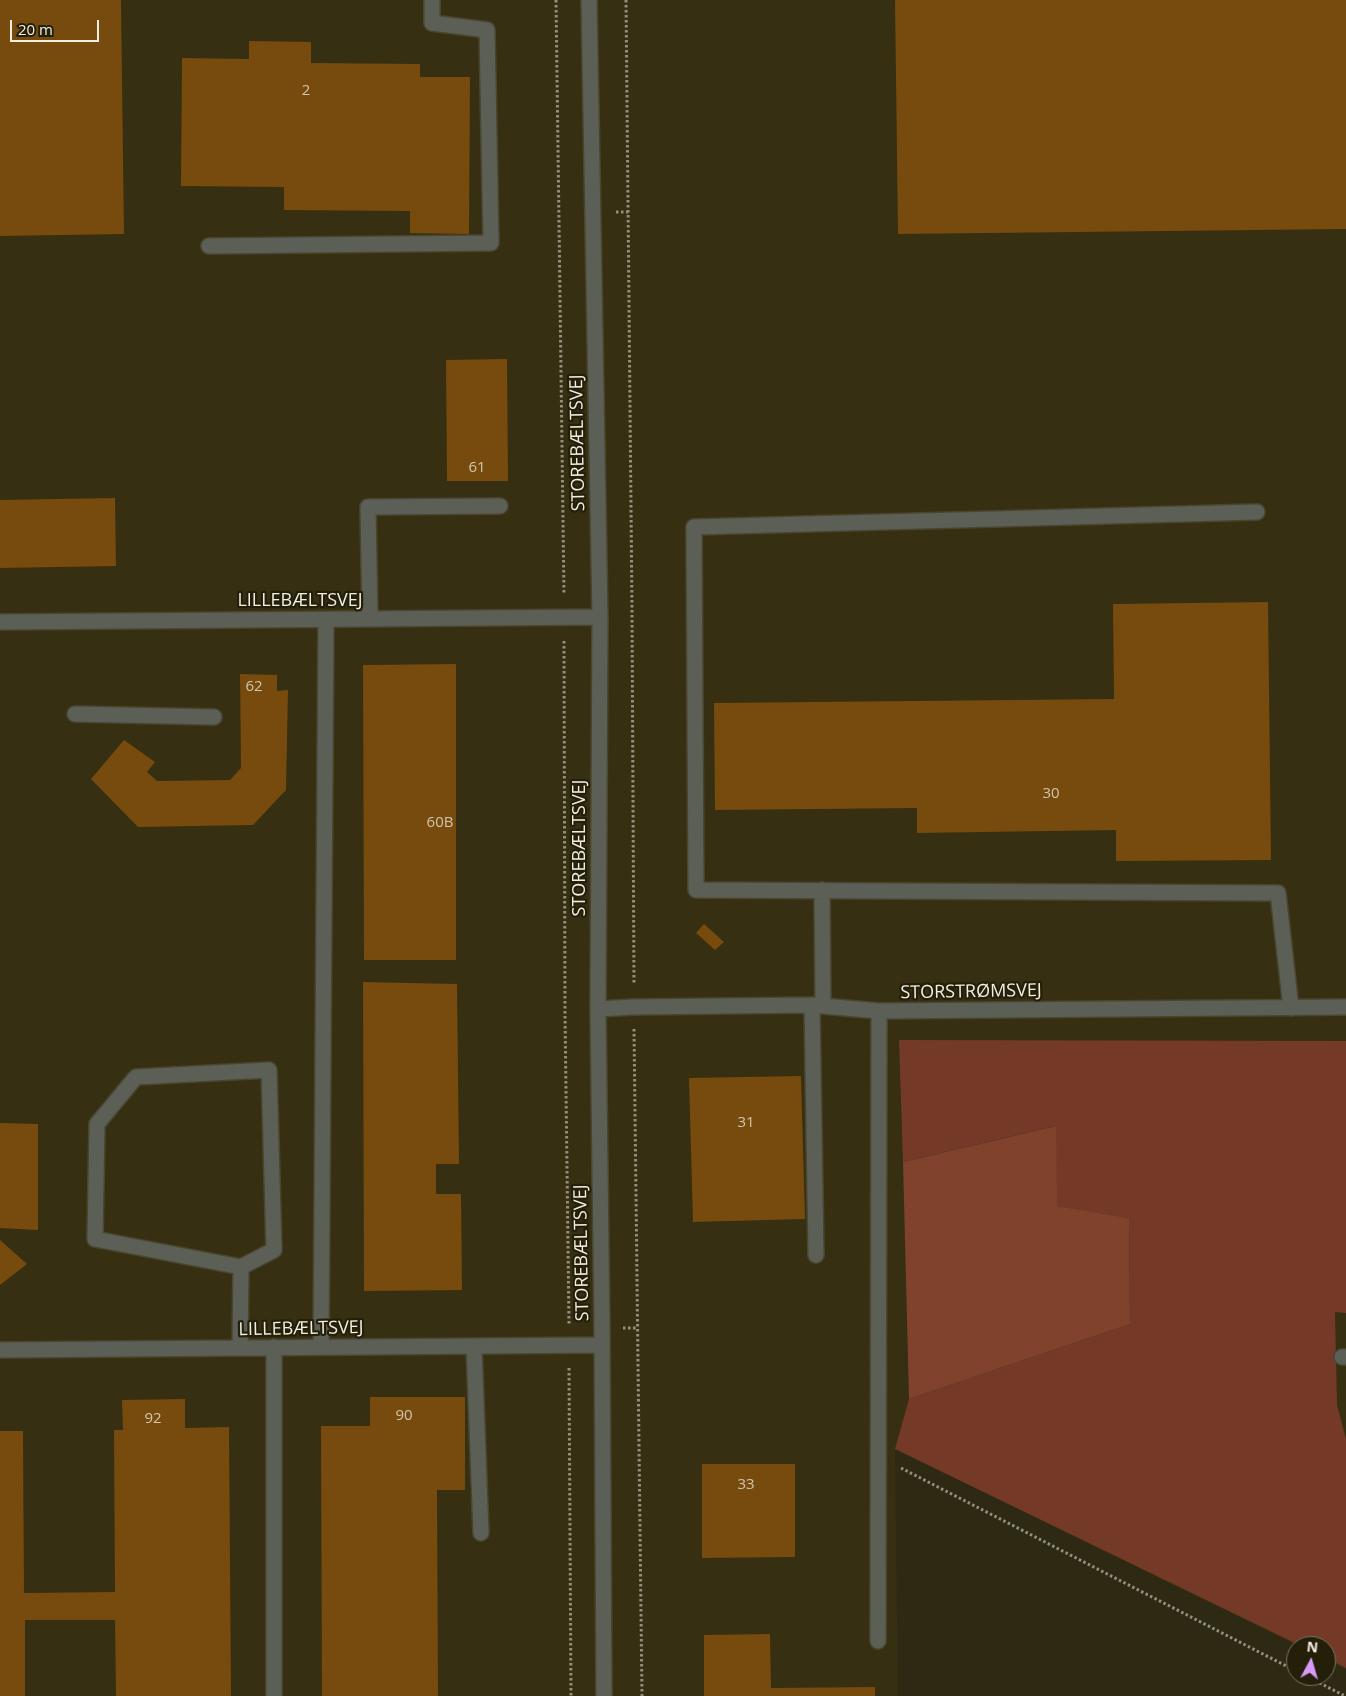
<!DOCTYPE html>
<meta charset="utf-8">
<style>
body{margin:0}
#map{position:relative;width:1346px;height:1696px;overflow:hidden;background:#2e2913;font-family:"Open Sans",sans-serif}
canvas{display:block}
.north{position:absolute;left:1286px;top:1636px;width:50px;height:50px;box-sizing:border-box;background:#241f09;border:1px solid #76725f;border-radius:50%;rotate:6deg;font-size:14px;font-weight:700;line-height:20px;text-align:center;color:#f1eee1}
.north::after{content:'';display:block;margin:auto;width:18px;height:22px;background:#d89af8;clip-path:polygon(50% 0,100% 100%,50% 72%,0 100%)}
.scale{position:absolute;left:10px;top:20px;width:89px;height:22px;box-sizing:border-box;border:2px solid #f1eee1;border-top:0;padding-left:6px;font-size:15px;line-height:18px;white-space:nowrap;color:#f1eee1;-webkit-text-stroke:4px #241f09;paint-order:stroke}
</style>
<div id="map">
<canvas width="1346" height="1696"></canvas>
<div class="north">N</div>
<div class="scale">20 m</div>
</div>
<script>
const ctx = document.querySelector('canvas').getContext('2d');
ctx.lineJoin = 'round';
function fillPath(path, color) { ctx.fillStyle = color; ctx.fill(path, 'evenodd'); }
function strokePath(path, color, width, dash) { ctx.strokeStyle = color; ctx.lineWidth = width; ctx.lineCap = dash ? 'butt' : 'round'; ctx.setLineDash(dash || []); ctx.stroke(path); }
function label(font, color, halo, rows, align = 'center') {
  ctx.font = font + ' "Open Sans",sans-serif'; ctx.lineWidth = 4.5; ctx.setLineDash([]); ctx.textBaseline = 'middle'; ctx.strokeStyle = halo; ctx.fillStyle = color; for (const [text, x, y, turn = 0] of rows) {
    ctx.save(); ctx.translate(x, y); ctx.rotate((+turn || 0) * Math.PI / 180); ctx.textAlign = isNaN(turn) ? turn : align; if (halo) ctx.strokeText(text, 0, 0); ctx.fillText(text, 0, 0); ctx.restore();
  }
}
fillPath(new Path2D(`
 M0,0H1346V1670L1326,1660V1646H1298L895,1449L898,1696H0Z`), '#362f11');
fillPath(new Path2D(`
 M899,1040L1346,1041V1313L1335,1312L1337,1405L1346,1439V1668L1326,1658V1646H1301L895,1449L909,1399L1130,1324L1129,1218L1056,1206L1055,1126L903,1162Z`), '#743a27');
fillPath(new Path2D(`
 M1056,1126L1057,1206L1129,1218L1130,1324L909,1399L903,1162Z`), '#80422c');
fillPath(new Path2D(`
 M0,0H121L124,234L0,236Z
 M895,0H1346V229L898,234Z
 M249,41L311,42V63L420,64V77H470L469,234L410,233V211L284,210V187L181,186L182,58L249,59Z
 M507,359L508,481H447L446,360Z
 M115,498L116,566L0,568V500Z
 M1268,602L1271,860L1116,861V830L917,833V808L715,810L714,703L1114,699L1113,604Z
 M456,664V960H364L363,665Z
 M240,674L277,675V691L288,690L286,790L253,825L138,827L91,779L124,740L155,762L147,772L157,781L230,780L241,768Z
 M704,924L724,942L715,950L696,933Z
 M363,982L457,984L459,1164H436V1194H461L462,1290L364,1291Z
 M801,1076L805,1219L693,1222L689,1078Z
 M0,1123L38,1124V1230L0,1228Z
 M0,1240L27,1264L0,1285Z
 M370,1397H465V1490H437L438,1696H322L321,1426H370Z
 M185,1399V1428L229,1427L231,1696H116L115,1620H25V1696H0V1431H23L24,1593L115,1592L114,1430H123L122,1400Z
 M702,1464H795V1557L702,1558Z
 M770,1634L771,1688L875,1687V1696H704V1635Z`), '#774a0e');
const minor = new Path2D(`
 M589,0L600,617L598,1009L602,1328L604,1696
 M209,246L491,243L487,30L432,23V0
 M1257,512L694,527L696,890L1278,893L1291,1008
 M370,619L368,507L500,506
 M0,622L600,617
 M75,714L214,717
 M822,890L823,1005
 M812,1005L816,1255
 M598,1009L634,1007L812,1005L879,1011L1346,1007
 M269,1070L274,1250L241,1267L95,1239L97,1124L136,1077Z
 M474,1346L481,1533
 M274,1347V1696
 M321,1347L326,620
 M240,1348L241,1267
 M0,1350L602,1345
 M1342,1357H1346
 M878,1641L879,1011`);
strokePath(minor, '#494530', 18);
strokePath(new Path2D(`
 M556,0L564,594
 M626,0L632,609L634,985
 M616,212H628
 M564,641L565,1013L569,1324
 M634,1029L642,1696
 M623,1328H638
 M569,1368L571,1696
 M901,1468L1296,1671
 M1306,1676L1345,1696`), '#938f7e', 3, [2.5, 2.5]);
strokePath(minor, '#5b5f55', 15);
label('15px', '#d2c5ac', null, [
 ["2",306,91],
 ["61",477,468],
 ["62",254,687],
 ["30",1051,794],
 ["60B",440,823],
 ["31",746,1123],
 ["90",404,1416],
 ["92",153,1419],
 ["33",746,1485]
]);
label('18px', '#f1eee1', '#241f09', [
 ["STOREBÆLTSVEJ",578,443,-91],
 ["LILLEBÆLTSVEJ",300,601],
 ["STOREBÆLTSVEJ",580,848,-90],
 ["STORSTRØMSVEJ",971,992,-1],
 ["STOREBÆLTSVEJ",582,1253,-91],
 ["LILLEBÆLTSVEJ",301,1329,-1]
]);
</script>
